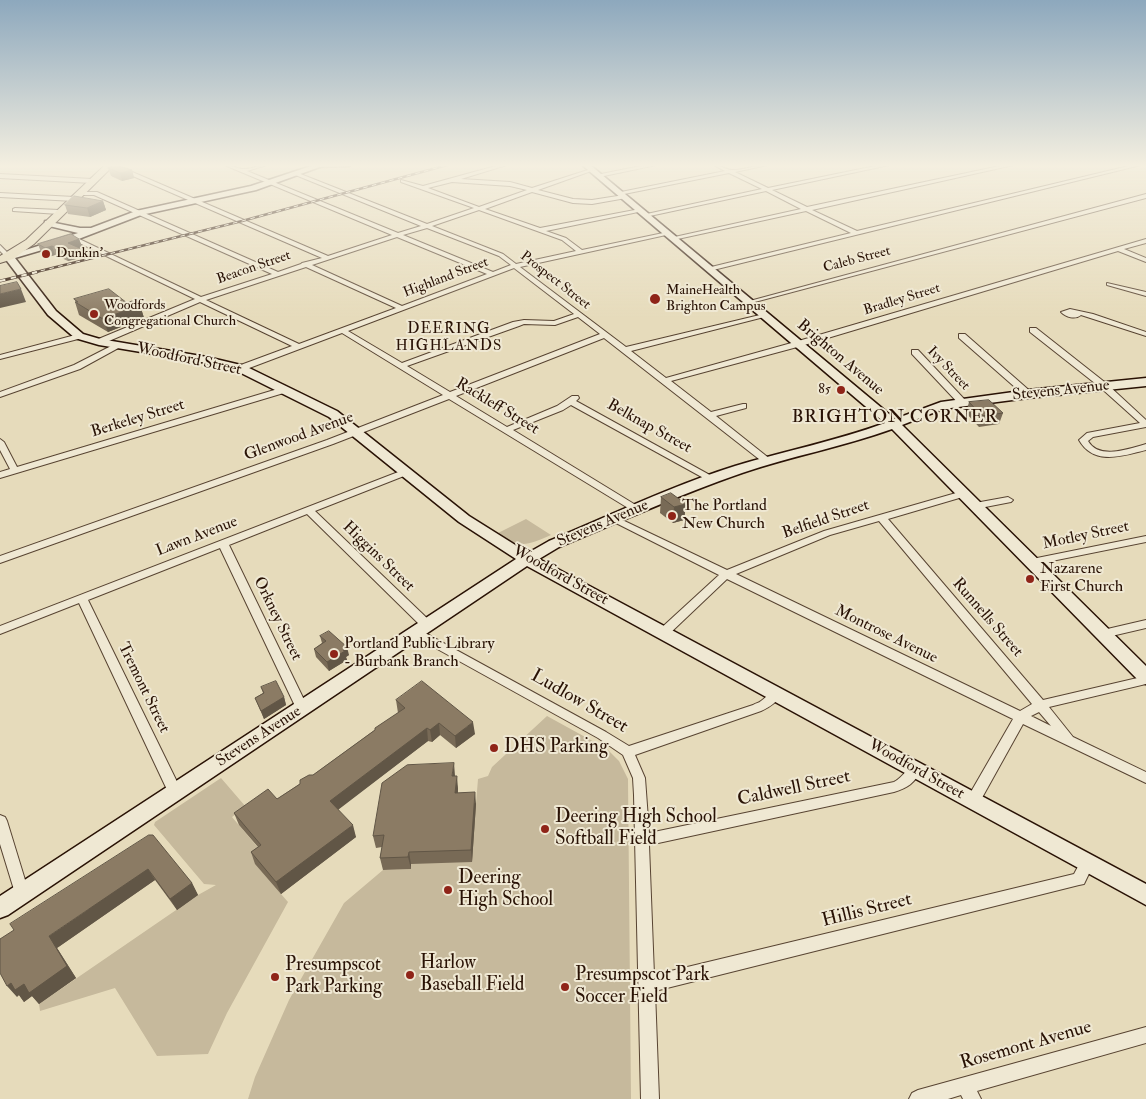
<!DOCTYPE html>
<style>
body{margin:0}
canvas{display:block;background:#e6dbbb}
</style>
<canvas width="1146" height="1099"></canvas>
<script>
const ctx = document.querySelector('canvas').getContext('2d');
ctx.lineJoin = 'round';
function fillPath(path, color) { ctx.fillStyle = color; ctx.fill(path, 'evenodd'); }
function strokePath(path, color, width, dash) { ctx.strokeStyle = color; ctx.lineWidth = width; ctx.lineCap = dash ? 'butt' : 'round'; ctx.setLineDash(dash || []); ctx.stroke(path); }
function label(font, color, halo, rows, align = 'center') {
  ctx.font = font + ' "IM FELL Double Pica",serif'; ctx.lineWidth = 4; ctx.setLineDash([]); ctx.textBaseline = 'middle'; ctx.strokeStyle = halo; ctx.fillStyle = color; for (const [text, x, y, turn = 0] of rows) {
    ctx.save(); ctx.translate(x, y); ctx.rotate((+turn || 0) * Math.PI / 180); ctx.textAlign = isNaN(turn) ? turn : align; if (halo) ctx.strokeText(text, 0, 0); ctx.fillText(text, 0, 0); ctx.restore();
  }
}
fillPath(new Path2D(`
 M526,519L551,535C526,546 521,548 496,534Z
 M547,716L607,749L619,761L628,779L631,1099H248L255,1077L289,1000L344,903L383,870L411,869V864L476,804L478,779L488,776L492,767Z
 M221,778L246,807L232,817L266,857L281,894L288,902L227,1013L208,1054L157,1056L115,988L40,1011L39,1004L198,895L216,885L204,884L154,825L155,822Z`), '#c6b99c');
const minor = new Path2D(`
 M222,164C230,164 235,168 242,169C251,170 261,164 270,164L247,171L398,233L421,226L293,174L298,173L427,224L474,208L401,182V180L423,186L503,164H510L461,179L510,182L532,188L594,168V170L538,190L573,199L592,200L624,195L626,196V198L592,204L573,203L532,192L485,209L540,228L640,209L643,211L546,231L566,238L582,250L668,232L669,233L666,235L520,267L626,347L764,314L768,316L631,351L666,378L795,342L1146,239V243L1124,249L1146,258V262L1118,251L801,346L671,381L711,412L743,404H746V408L716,416L770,459L771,461L770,463H764L604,338L456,396L507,427L557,406L572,396H578L579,398L576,401L717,479L715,481H709L571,405L563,410L513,430L639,507L641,509L639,511H633L449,399L333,444L0,563V556L327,440L443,395L342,333L244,370H238V366L292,346L200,302L102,344H96V340L195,299L71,239V237H75L201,297L272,274L94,195H80L78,194V192H97L278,272L301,264L302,263L322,258L119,170V168H123L328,256L392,235ZM452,182L510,186L527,190L479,207L428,188ZM479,210L562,240L576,251L516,264L503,254L432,226ZM427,228L499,256L511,265L493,272L403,235ZM397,237L487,274L402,306L312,265ZM306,267L396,308L299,344L206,300ZM514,268L574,314L554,321L524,320L513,322L402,363L348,331ZM578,317L600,334L450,392L407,366L519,326L524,324L555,325Z
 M651,164H661L599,177L596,175Z
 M712,164C719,164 724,169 731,170C741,171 759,164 772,164L735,172L768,188L885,164H894L772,190L807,207L1009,164H1018L812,210L857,231L1137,164H1145L709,271L706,269L707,268L851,233L806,211L673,240L670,238L801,209L766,191L645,217L642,215L762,189L729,173L619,195L616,193L725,171Z
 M0,174L92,179L95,181L92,183L0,178Z
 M0,193L74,197L77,199L74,201L0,197Z
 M1146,194V198L751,303L746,302Z
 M15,208L59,210L62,212L59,214L13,211V209Z
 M0,245L11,256V258H7L0,251Z
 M1107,283L1146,292V296L1107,285Z
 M1070,309L1093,314L1146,332V336L1081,315C1075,320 1066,317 1061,312Z
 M1030,328H1036L1107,384L1146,420V427L1093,437L1088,441C1099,460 1128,449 1146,444V450C1122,456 1094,466 1079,440L1087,433L1140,423L1101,388L1030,332Z
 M79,334L83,336L82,338L0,359V355Z
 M959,334H965L1031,392V396H1025L959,338Z
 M115,344H121L122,346L80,369L0,397V392L74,365Z
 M912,350H918L966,401V405H960L912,354Z
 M281,388H284L288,390L287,392L0,478V472L10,469L0,450V439L4,442L17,467Z
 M406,469L409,470L411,472L409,474L315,511L431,622L432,625L431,628H423L307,514L229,545L308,708L306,711L302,713L298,711L296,708L220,548L88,600L182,792L180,796L175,798L170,796L79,603L0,634V626Z
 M963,491L966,492L968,494L966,496L888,519L1043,700L1146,676V684L1049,707L1073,737L1146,772V783L1023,724L978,805L973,807L968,805L966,801L968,797L1013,719L727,579L667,636H659L657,633L659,630L719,575L608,519L613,516L616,517L727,570L824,531ZM879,521L1032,704L1020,711L736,574L830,535ZM1039,712L1051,726L1031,716Z
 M1008,497L1013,500L1011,502L975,509L970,506L975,503Z
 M1146,536V542L1032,565L1027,562L1032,559Z
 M1146,620V628L1103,638L1099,637L1097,634L1099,631L1103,630Z
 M416,628L606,732L629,746L753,705C756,703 759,703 761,701C769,696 770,688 780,691L782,694C777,702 770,707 761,711L635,755L645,778L649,833L894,782C904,777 909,763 920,766L921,770C915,783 907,788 894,792L649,845L654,975L1074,874L1082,859L1087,857L1092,859L1094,863L1084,884L1079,885L655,991L659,1099H641L634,795L633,778L623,755L598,738L412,635L410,632L412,629Z
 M0,815L5,817L7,821L29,893L27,898L22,900L17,898L15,893L0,844Z
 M1146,1027V1043L977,1091L981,1099H963L961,1095L948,1099H909L912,1093L918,1090Z`);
const tertiary = new Path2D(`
 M318,164H352L349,166L316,167V165Z`);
const secondary = new Path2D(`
 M317,164H328L256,190L141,215L76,240L15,258L56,311L83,334L100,339L207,357L245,366L337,411L469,516L528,553L549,541C609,516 674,485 735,466C785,451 836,441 885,423L581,164H589L895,419L941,402L1028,390L1146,378V386L1028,398L943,409L902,425L1146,666V684L1140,682L892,429C843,447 791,456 742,473C680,494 620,522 559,547L539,559L1146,884V905L527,566L8,915L0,918V896L516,559L459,522L329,417L237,371L207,363L99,345L75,338L48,315L4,257L78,233L45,225V221L80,228H91L136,211L251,186Z`);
const trunk = new Path2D(`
 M106,164H115L34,244L13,259L0,263V256L26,240Z`);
strokePath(minor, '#584432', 2);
strokePath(tertiary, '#584432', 3);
strokePath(secondary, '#291205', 3);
strokePath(trunk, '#291205', 2);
fillPath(minor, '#efe8d3');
fillPath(tertiary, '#efe8d3');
fillPath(secondary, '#efe8d3');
fillPath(trunk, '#e6dbbb');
const railFar1 = new Path2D(`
 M32,273L242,221L451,164`);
const rail = new Path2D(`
 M0,281L37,272`);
strokePath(railFar1, '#291205', 2.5);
strokePath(rail, '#291205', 3);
strokePath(railFar1, '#efe8d3', 1, [4.5]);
strokePath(rail, '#efe8d3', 2, [5.5]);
fillPath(new Path2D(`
 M108,168L132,170L134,178L122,181L111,176Z
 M103,201L106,210L90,217L68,214L65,205Z
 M79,239L82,247L79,248L84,257L68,261L55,255L48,257L41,252L38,244Z
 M74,299L127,303L140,305L144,318L108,332L79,315L75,302H76Z
 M969,402L1003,413L999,424L979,427L966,413Z
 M661,497L686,504L684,520L673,523L660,513Z
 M320,636L349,655L346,657L347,660L329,671L316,657L314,649L322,643Z
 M261,687L284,697L286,705L264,719L255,698L263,693Z
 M396,700L475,734L456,748L440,735L432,742L428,741L338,809L356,837L281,894L255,864L251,852L258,847L239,825L234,813L277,799L313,775L398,713Z
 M455,776L458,789V793L476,804L472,862L411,864V869L383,870L380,858L382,847L376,848L373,836Z
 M149,835L192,883L198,895L177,910L155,880L57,948L76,978L39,1004L32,996L24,1002L19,995L17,997Z`), '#786a56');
fillPath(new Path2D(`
 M132,170L134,178L122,181L120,173Z
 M103,201L106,210L90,217L87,208Z
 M79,239L82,247L71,251L68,243Z
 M52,246L55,255L48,257L45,248Z
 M82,249L84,257L68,261L65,253Z
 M21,289L26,302L0,308V294Z
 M140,305L144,318L108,332L103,319Z
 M686,504L684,520L673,523L674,507Z
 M347,647L349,655L346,657L347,660L329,671L327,662Z
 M284,697L286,705L264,719L261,711Z
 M473,722L475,734L456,748L455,736Z
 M439,723L440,735L432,742L430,730Z
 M427,728L428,741L334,813L330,801Z
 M454,763L455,776L454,789L452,776Z
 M457,776L458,789L457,805L455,793Z
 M475,792L476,804L472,862L471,850Z
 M353,825L356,837L281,894L276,882Z
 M409,852L411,864V869L408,857Z
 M148,869L155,880L57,948L76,978L39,1004L32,996L24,1002L19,995L17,997L7,986L49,936Z
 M192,883L198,895L177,910L170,899Z`), '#615646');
const building = new Path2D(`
 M115,165L132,170L120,173L108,168Z
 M74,196L103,201L87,208L65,205Z
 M71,234L79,239L68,243L82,249L65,253L52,246L45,248L38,244Z
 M17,282L21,289L0,294V286Z
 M109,289L127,303L132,301L140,305L103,319L75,302H78L74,299Z
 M989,400L1003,413L982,416L969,402Z
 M671,493L686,504L674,507L661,497Z
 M329,631L347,647L343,650L345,651L327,662L314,649L326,641L320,636Z
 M276,681L284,697L261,711L255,698L264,693L261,687Z
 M422,681L473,722L455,736L439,723L430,730L427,728L330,801L353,825L276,882L251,852L261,845L234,813L268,789L277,799L300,784V780L309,775H313L375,730V728L405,708L396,700Z
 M454,763L452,776H457L455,793L475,792L471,850L409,852L408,857L380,858L384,835L373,836L382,783L407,765Z
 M149,835H153L192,883L170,899L148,869L49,936L67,966L29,993L24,984L15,990L11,983L7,986L0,973V939L14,930L10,924Z`);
fillPath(building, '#8b7b64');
strokePath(building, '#615646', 1);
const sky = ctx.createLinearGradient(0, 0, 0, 318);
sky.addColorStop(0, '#8da8bd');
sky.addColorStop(0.52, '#f4efe0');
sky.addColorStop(1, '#f4efe000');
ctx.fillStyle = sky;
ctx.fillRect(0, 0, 1146, 318);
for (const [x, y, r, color] of [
 [46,254,5,"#8f2418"],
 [655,299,6,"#8f2418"],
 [94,314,5,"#8f2418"],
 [841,390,5,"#8f2418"],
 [672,516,5,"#8f2418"],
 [1030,579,5,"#8f2418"],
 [334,654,5,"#8f2418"],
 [494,748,5,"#8f2418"],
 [545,829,5,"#8f2418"],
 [448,890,5,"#8f2418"],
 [410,975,5,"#8f2418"],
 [275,977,5,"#8f2418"],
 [565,987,5,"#8f2418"]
]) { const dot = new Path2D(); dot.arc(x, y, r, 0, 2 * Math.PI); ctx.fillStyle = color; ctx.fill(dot); strokePath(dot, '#efe8d3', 2); }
label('14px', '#291205', '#efe8d3', [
 ["Dunkin'",56,254],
 ["MaineHealth",666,291],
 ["Brighton Campus",666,307],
 ["Woodfords",104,306],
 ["Congregational Church",104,322],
 ["85",831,390,"right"]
], 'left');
label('14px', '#291205', '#efe8d3', [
 ["Caleb Street",857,260,-15],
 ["Beacon Street",254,268,-19],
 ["Highland Street",446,278,-21],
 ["Prospect Street",555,281,38],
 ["Bradley Street",902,300,-17],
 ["Ivy Street",948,369,46]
]);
ctx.letterSpacing = '1px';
label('15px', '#291205', '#efe8d3', [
 ["DEERING",449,330],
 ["HIGHLANDS",449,347]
]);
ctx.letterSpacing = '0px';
label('16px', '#291205', '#efe8d3', [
 ["Brighton Avenue",840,358,40],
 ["Woodford Street",189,360,12],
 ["Stevens Avenue",1061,391,-6],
 ["Rackleff Street",497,407,31],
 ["Berkeley Street",138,419,-17],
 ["Belknap Street",649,427,29],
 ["Glenwood Avenue",299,437,-20],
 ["Belfield Street",826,520,-19],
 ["Stevens Avenue",603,524,-23],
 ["Motley Street",1086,536,-12],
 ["Lawn Avenue",197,537,-21],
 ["Higgins Street",378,557,44],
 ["Woodford Street",560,576,29],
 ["Runnells Street",987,618,49],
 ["Orkney Street",277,619,64],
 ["Montrose Avenue",886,635,26],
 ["Tremont Street",143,688,64],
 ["Stevens Avenue",259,737,-33],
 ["Woodford Street",916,770,29]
]);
label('16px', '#291205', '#efe8d3', [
 ["The Portland",682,507],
 ["New Church",682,525],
 ["Nazarene",1040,570],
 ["First Church",1040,588],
 ["Portland Public Library",344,645],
 ["- Burbank Branch",344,663]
], 'left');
ctx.letterSpacing = '1px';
label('18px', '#291205', '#efe8d3', [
 ["BRIGHTON CORNER",895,418]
]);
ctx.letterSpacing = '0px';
label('19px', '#291205', '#efe8d3', [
 ["Ludlow Street",579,702,30],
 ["Caldwell Street",794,789,-12],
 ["Hillis Street",867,911,-14],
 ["Rosemont Avenue",1026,1046,-16]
]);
label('19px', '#291205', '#efe8d3', [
 ["DHS Parking",504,748],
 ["Deering High School",555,818],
 ["Softball Field",555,840],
 ["Deering",458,879],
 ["High School",458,901],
 ["Harlow",420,964],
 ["Baseball Field",420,986],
 ["Presumpscot",285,966],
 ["Park Parking",285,988],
 ["Presumpscot Park",575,976],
 ["Soccer Field",575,998]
], 'left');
</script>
